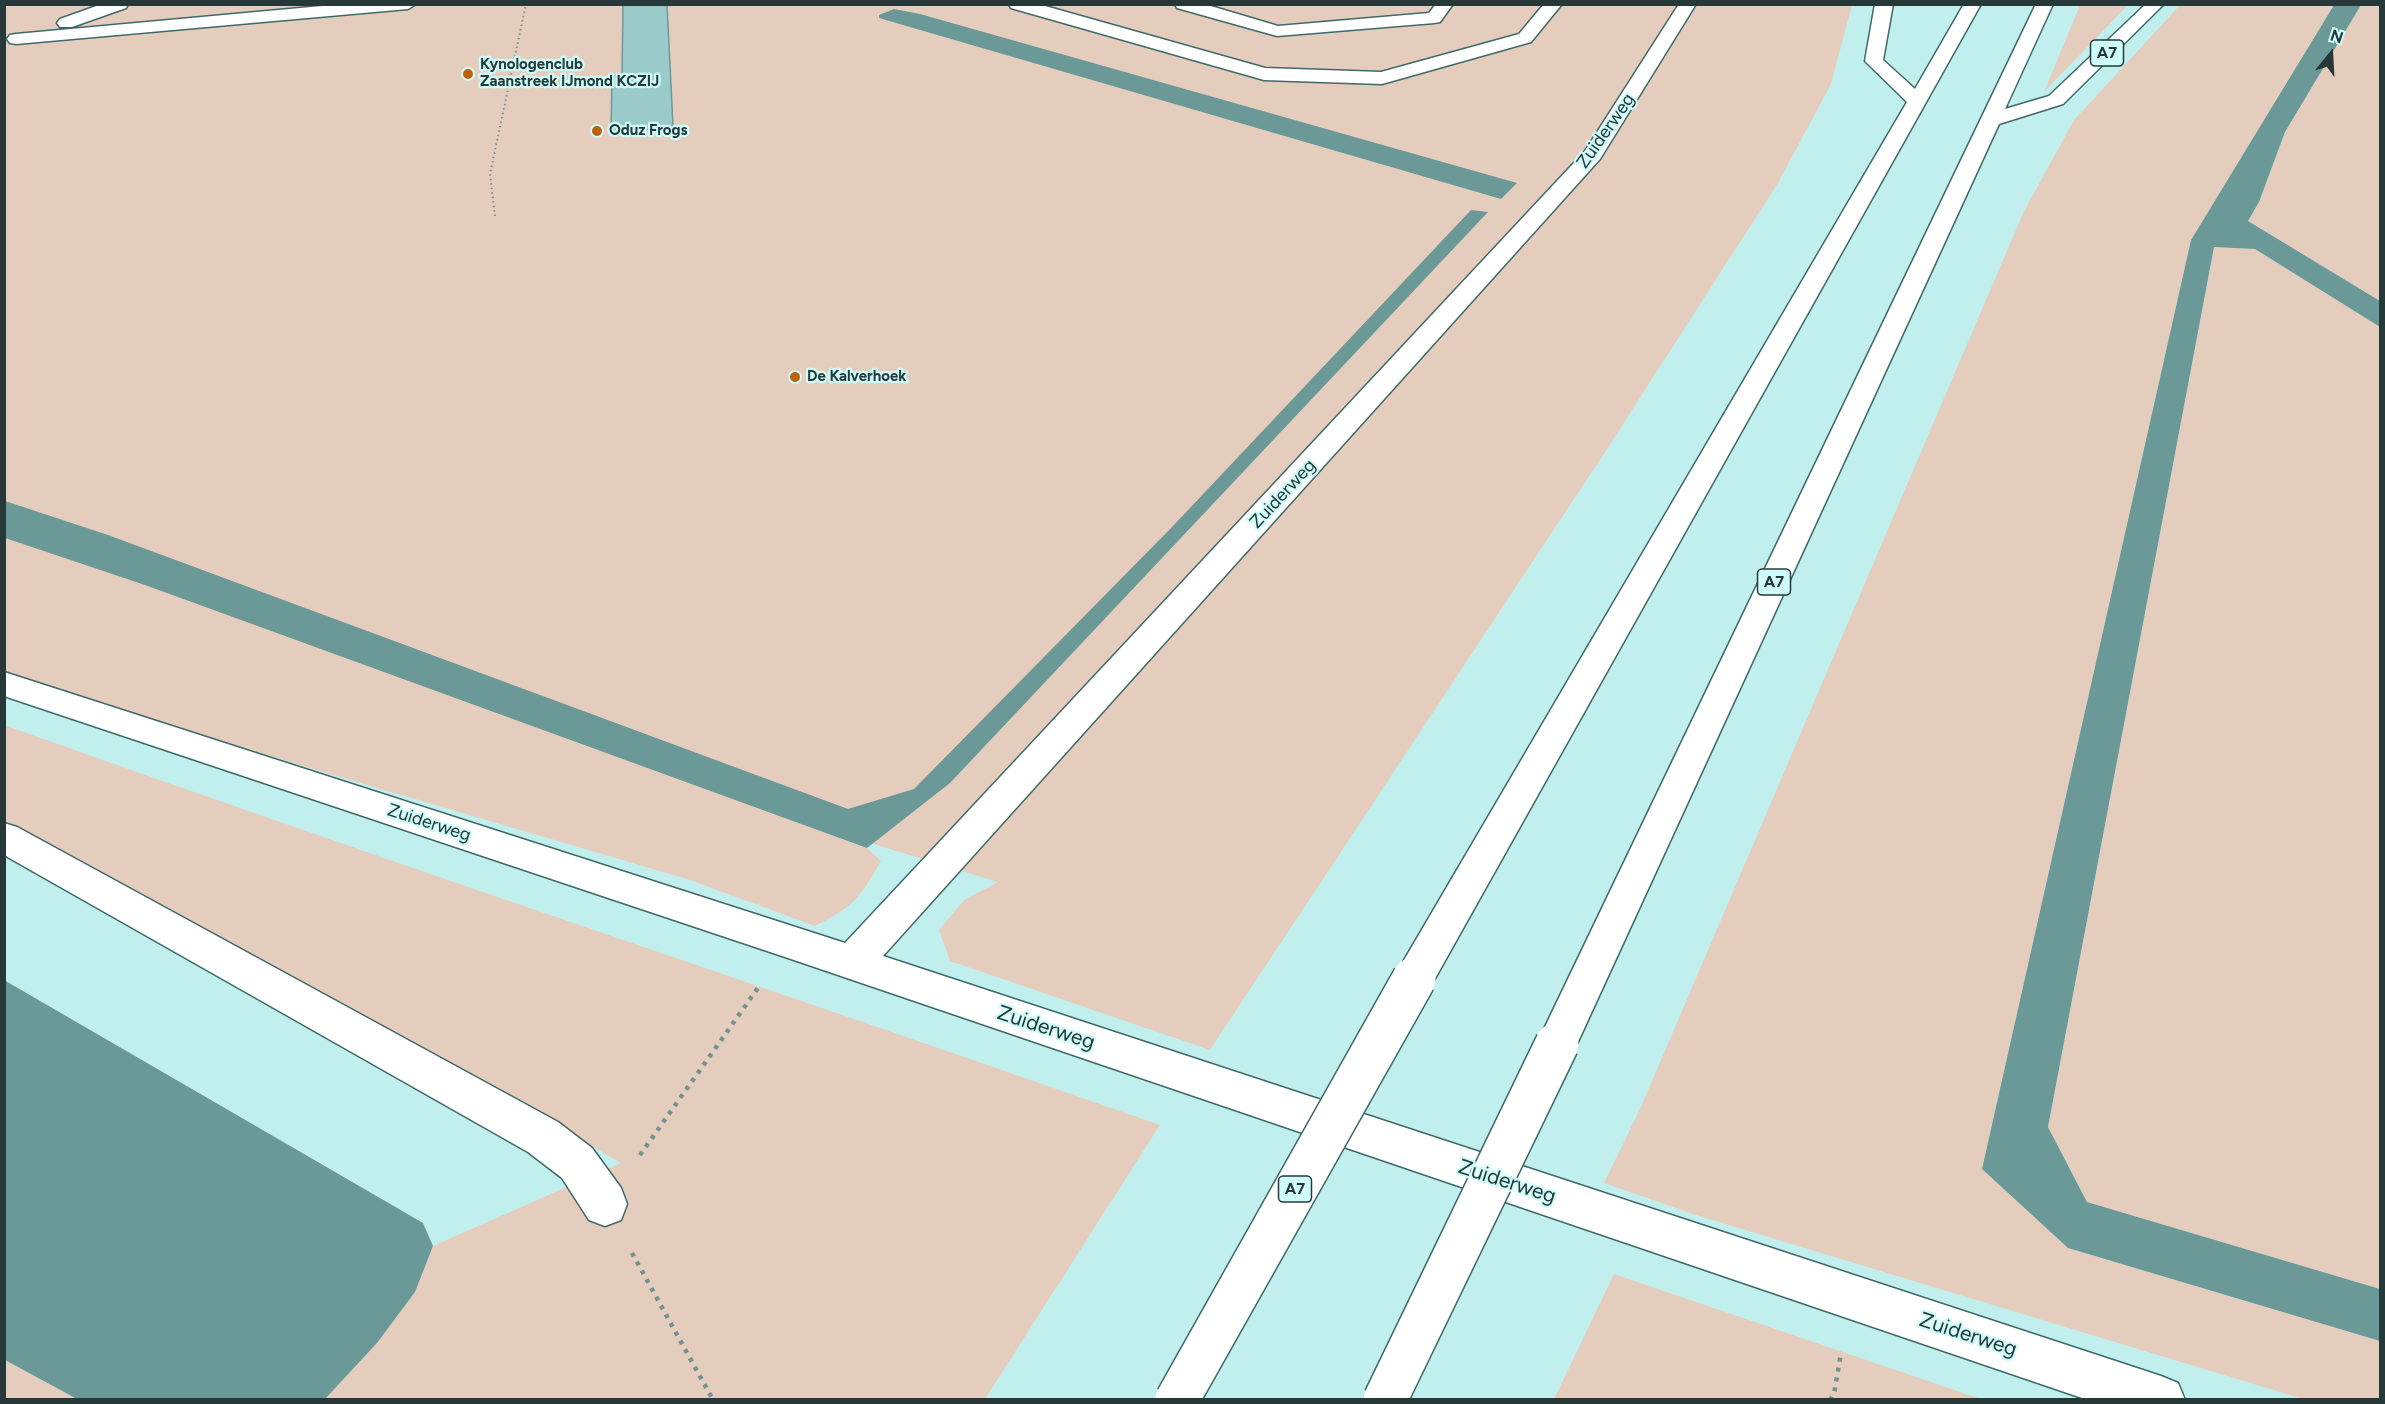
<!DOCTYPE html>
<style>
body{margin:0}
#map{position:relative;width:2385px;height:1404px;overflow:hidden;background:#c1efee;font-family:Figtree,sans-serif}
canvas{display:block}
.frame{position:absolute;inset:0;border:6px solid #263938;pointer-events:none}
.north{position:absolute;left:2301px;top:24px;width:60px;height:60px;-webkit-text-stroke:4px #cefcfb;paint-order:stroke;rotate:18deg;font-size:16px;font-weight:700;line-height:24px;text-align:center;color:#263938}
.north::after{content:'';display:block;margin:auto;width:21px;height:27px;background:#263938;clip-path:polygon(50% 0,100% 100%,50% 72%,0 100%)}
</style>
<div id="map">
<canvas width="2385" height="1404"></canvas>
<div class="frame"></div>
<div class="north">N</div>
</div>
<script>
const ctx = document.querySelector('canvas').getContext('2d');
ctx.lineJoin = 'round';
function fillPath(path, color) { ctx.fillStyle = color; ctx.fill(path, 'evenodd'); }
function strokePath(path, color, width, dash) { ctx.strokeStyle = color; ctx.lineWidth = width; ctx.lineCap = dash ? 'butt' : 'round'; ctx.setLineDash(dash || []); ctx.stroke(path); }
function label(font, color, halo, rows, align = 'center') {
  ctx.font = font + ' Figtree,sans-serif'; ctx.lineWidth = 4.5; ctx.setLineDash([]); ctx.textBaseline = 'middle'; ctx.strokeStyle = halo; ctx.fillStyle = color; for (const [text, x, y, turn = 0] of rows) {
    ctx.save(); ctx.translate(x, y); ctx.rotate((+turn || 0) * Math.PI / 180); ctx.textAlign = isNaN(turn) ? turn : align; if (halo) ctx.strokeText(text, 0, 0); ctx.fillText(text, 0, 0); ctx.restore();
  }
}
fillPath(new Path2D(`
 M5,5H1852L1831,84L1778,183L1607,449L1210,1050L950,961L939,930L964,900L998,882L772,813L867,848L881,861C860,898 854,906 815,926L687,879L306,767L5,673Z
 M2080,5H2128L2044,92Z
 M2180,5H2334L2191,240L1982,1169L2068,1248L2380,1341V1399H2303L1699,1216L1604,1183L1640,1109L2024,211L2074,120Z
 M2361,5H2380V301L2248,221L2259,202L2285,132Z
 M2214,247L2255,249L2380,327V1289L2087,1202L2048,1127Z
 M4,725C388,862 775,990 1160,1125L985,1399H325L377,1343L415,1292L433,1246L621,1163L521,1105L5,840Z
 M1614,1274L1966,1394L1982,1399H1554Z
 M5,1360L77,1399H5Z`), '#e5cdbe');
fillPath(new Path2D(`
 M2334,5H2361L2285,132L2259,202L2248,221L2380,301V327L2255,249L2214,247L2048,1127L2087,1202L2380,1289V1341L2068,1248L1982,1169L2191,240Z
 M894,9L920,14L1517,183L1501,199L879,18V15Z
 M1471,210L1488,212L950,783L867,848L145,585L5,538V501L108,535L848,809L914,789L1173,526Z
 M4,980L423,1223L433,1246L415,1292L377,1343L325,1399H77L5,1360Z`), '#6a9998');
const building = new Path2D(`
 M623,4H667L673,126L611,134L612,76L622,75Z`);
fillPath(building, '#9acac9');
strokePath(building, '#6d9998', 1.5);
const minor = new Path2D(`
 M102,4H128L126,8L72,27H60L57,23L60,19Z
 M344,4H416L408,9L16,44L10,43L7,39L10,35L16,34Z
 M1009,4H1038L1265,68L1381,72L1519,34L1544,4H1562L1531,42L1382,84L1264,80L1011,8Z
 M1175,4H1204L1278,26L1429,13L1436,4H1453L1440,22L1434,23L1277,36L1177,8Z
 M1679,4H1696L1600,159L883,956L2161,1376L2178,1383L2185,1400H2088L791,959L4,696V672L845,943L1585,151Z
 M4,823L17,827L558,1122L592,1148L621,1188L627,1204L621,1220L605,1226L589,1220L562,1178L528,1152L4,855Z`);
const highway = new Path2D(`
 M1875,4H1893L1883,60L1915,89L1964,4H1981L1428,991L1414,996L1400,991L1394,979L1400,967L1907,102L1865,61Z
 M2036,4H2053L2005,109L2049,96L2146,4H2164L2063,104L1999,124L1571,1057L1557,1063L1543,1057L1537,1044L1543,1031Z`);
strokePath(minor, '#3f6968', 3);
strokePath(highway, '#3f6968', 3);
strokePath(new Path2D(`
 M495,216L490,174L526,4`), '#729291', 2, [1.5, 3]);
strokePath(new Path2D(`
 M640,1155L760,985
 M632,1253L713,1400
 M1830,1400L1834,1394L1841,1353`), '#729291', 4.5, [4, 6]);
fillPath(minor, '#fff');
fillPath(highway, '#fff');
const highwayBridge = new Path2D(`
 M1177,1400L1414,979
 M1385,1400L1557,1044`);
strokePath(highwayBridge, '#3f6968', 46, []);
strokePath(highwayBridge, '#fff', 43);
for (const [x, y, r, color] of [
 [468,74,6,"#bd610c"],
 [597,131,6,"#bd610c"],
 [795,377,6,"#bd610c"]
]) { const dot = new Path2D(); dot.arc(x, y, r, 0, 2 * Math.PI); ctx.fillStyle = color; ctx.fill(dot); strokePath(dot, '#cefcfb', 2); }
label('bold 15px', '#263938', '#cefcfb', [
 ["Kynologenclub",480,65],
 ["Zaanstreek IJmond KCZIJ",480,82],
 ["Oduz Frogs",609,131],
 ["De Kalverhoek",807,377]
], 'left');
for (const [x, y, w] of [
 [2107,53,33],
 [1774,582,33],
 [1295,1189,33]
]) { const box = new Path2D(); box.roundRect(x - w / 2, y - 13, w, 26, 4.5); ctx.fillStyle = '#cefcfb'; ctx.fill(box); strokePath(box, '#263938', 1.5); }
label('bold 16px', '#263938', null, [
 ["A7",2107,53],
 ["A7",1774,582],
 ["A7",1295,1189]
]);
label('18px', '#263938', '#cefcfb', [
 ["Zuiderweg",1606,131,-55],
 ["Zuiderweg",1283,494,-47],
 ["Zuiderweg",429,823,18]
]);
label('21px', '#263938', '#cefcfb', [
 ["Zuiderweg",1046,1028,18],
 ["Zuiderweg",1507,1182,18],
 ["Zuiderweg",1968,1335,18]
]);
</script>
